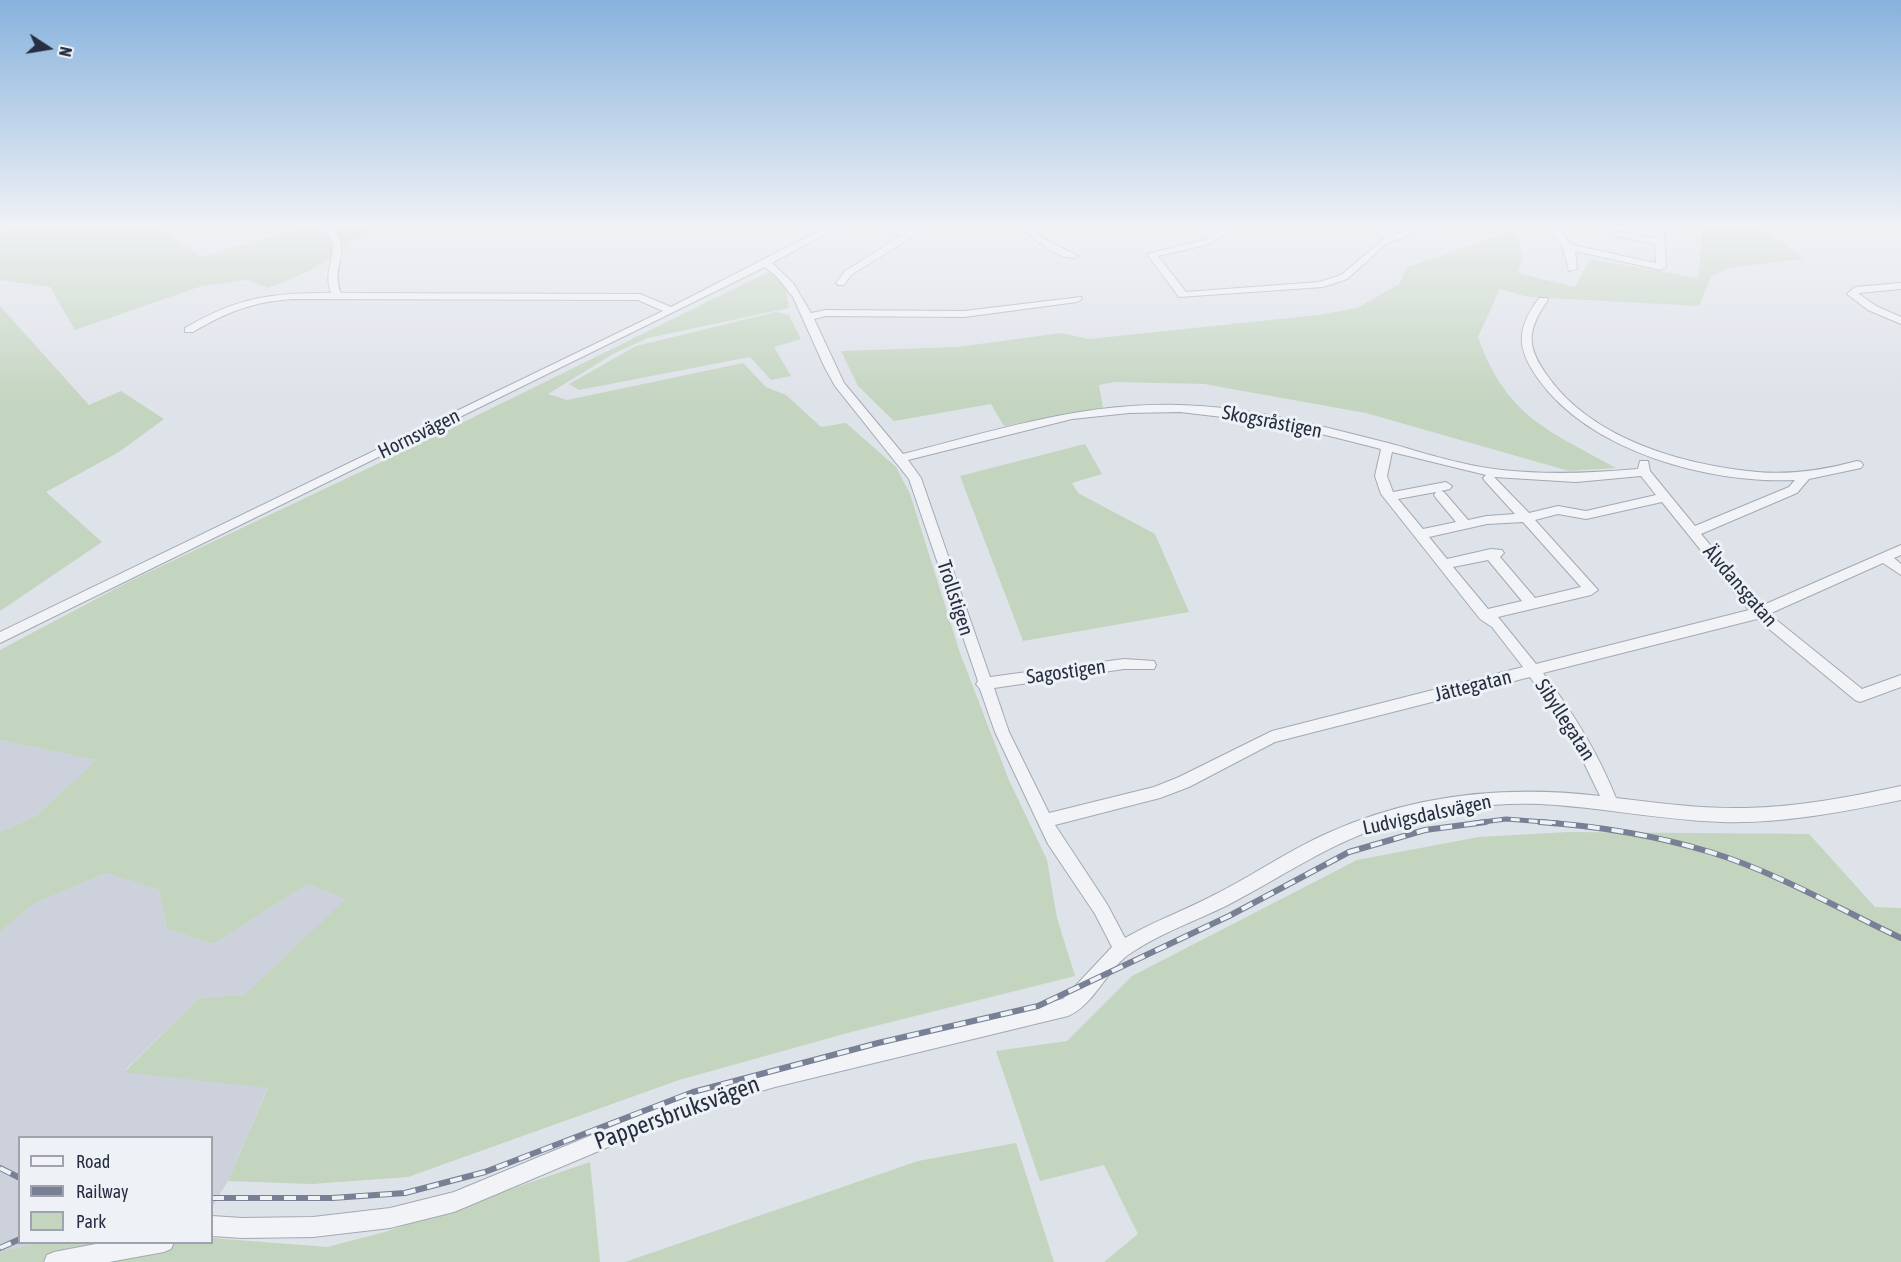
<!DOCTYPE html>
<meta charset="utf-8">
<style>
body{margin:0}
#map{position:relative;width:1901px;height:1262px;overflow:hidden;background:#dee2e9;font-family:"Asap Condensed",sans-serif}
canvas{display:block}
.legend{position:absolute;left:18px;top:1136px;width:195px;height:108px;box-sizing:border-box;background:#eef1f6;border:2px solid #9ea3ae;margin:0;padding:8px 10px;list-style:none;font-size:18px;color:#262f41}
.legend li{display:flex;align-items:center;gap:12px;height:30px}
.legend b{width:30px;border:2px solid #9ea3ae}
.north{position:absolute;left:18px;top:18px;width:60px;height:60px;-webkit-text-stroke:4px #eef1f6;paint-order:stroke;rotate:102deg;font-size:16px;font-weight:700;line-height:24px;text-align:center;color:#262f41}
.north::after{content:'';display:block;margin:auto;width:21px;height:27px;background:#262f41;clip-path:polygon(50% 0,100% 100%,50% 72%,0 100%)}
</style>
<div id="map">
<canvas width="1901" height="1262"></canvas>
<ul class="legend">
<li><b style="height:8px;background:#f1f3f7"></b>Road</li>
<li><b style="height:8px;background:#778094"></b>Railway</li>
<li><b style="height:16px;background:#c3d4bf"></b>Park</li>
</ul>
<div class="north">N</div>
</div>
<script>
const ctx = document.querySelector('canvas').getContext('2d');
ctx.lineJoin = 'round';
function fillPath(path, color) { ctx.fillStyle = color; ctx.fill(path, 'evenodd'); }
function strokePath(path, color, width, dash) { ctx.strokeStyle = color; ctx.lineWidth = width; ctx.lineCap = dash ? 'butt' : 'round'; ctx.setLineDash(dash || []); ctx.stroke(path); }
function label(font, color, halo, rows, align = 'center') {
  ctx.font = font + ' "Asap Condensed",sans-serif'; ctx.lineWidth = 6; ctx.setLineDash([]); ctx.textBaseline = 'middle'; ctx.strokeStyle = halo; ctx.fillStyle = color; for (const [text, x, y, turn = 0] of rows) {
    ctx.save(); ctx.translate(x, y); ctx.rotate((+turn || 0) * Math.PI / 180); ctx.textAlign = isNaN(turn) ? turn : align; if (halo) ctx.strokeText(text, 0, 0); ctx.fillText(text, 0, 0); ctx.restore();
  }
}
fillPath(new Path2D(`
 M0,740L98,760L36,816L0,832Z
 M106,873L159,890L167,929L213,944L308,884L347,899L244,995L199,998L124,1071L268,1087L228,1181L212,1207V1138H20V1242L37,1243L0,1252V932L33,904Z`), '#ccd1db');
fillPath(new Path2D(`
 M15,226H142L161,229L201,257L300,229L299,226H379L309,271L269,288L246,280L202,286L75,330L50,287L0,280V231Z
 M1703,226H1760L1804,259L1728,268L1711,277L1699,306L1529,297L1500,289L1478,337C1506,416 1547,430 1616,468L1569,471L1366,413L1204,384L1115,382L1099,385L1103,408L1004,426L991,404L894,421L858,386L841,351L957,347L1061,333L1089,339L1318,315L1357,308L1399,284L1407,267L1515,231L1524,256L1518,273L1575,287L1590,259L1698,278Z
 M768,272L784,280L789,308L648,338L615,353L548,394L567,400L743,363L766,387L786,395L821,427L846,423L896,467L910,494L960,653L1008,778L1047,860L1057,918L1075,976L851,1032L679,1080L408,1177L312,1184L228,1181L268,1088L124,1072L199,998L244,995L346,899L308,884L213,944L167,929L159,890L106,873L33,904L0,932V832L36,816L97,760L0,740V650L130,581L415,446Z
 M0,306L89,405L121,391L164,419L119,452L46,492L102,542L0,611Z
 M776,312L789,315L801,339L774,347L791,376L771,380L750,357L579,390L569,384L636,346Z
 M1085,444L1102,474L1072,483L1078,493L1155,534L1189,612L1023,641L960,476Z
 M1568,832L1809,834L1875,907L1901,908V1262H1104L1138,1234L1104,1165L1040,1181L996,1051L1067,1041L1132,976L1357,860L1479,837Z
 M1016,1143L1054,1262H625L918,1161Z
 M590,1162L600,1262H0V1252L37,1243L212,1242V1238L327,1247L385,1232Z`), '#c3d4bf');
const minor = new Path2D(`
 M318,226H328C356,249 329,265 341,293L640,294L671,307L828,226H840L772,263L793,283L811,313L826,310L964,311L1081,297L1082,299L1077,302L964,317L826,316L814,319L844,383L903,454C994,431 1083,402 1178,405C1249,406 1320,426 1388,443C1425,453 1463,466 1502,470C1548,475 1593,473 1638,469L1640,461H1648L1650,471L1695,526L1789,487L1795,480C1710,484 1591,452 1539,380C1516,348 1516,329 1539,298H1547L1548,300C1526,331 1526,347 1549,378C1594,440 1684,465 1757,472C1791,475 1824,470 1857,461L1861,462L1863,465L1861,468L1809,479L1797,493L1701,534L1761,606L1901,545V555L1894,558L1901,564V575L1883,563L1769,614L1862,689L1901,675V687L1860,702L1855,700L1757,619L1543,673C1573,712 1598,753 1616,798C1659,803 1702,809 1745,808C1798,807 1850,797 1901,786V800C1842,812 1782,824 1721,822C1660,820 1601,807 1540,804C1492,802 1443,809 1396,822C1332,841 1284,876 1226,906C1193,922 1158,934 1128,955C1106,971 1094,1005 1068,1016L775,1087L701,1108L454,1212L390,1228L313,1237L242,1238L212,1236V1216L242,1218L313,1217L390,1208L454,1192L701,1090L775,1069L1063,999L1112,947L1095,914L1048,844L995,732L980,689L976,684L978,681L909,479L835,386L825,368L793,297L776,276L765,267L0,643V632L663,311L638,300L292,299C252,302 227,312 193,332H185V328C238,297 270,293 331,293C322,271 340,249 329,236C326,232 322,230 318,226ZM1180,412L1282,424L1381,449L1375,476L1381,494L1480,619L1492,627L1523,667L1272,731L1179,777L1154,787L1049,813L1009,732L994,688L1124,669H1154L1156,665L1154,661L1124,659L990,677L921,478L908,460L1072,419L1129,413ZM1392,452L1486,475L1483,478L1485,481L1515,514L1487,516L1468,520L1444,492L1441,491L1450,489L1452,486L1446,482L1393,492L1387,476ZM1641,476L1656,495L1586,511L1558,506L1529,513L1494,477L1576,482ZM1436,492L1434,495L1436,498L1456,522L1423,529L1398,499ZM1662,502L1749,610L1536,664L1498,617L1591,595L1598,590L1535,520L1558,514L1586,519ZM1523,522L1581,587L1535,598L1500,557L1504,553L1502,550L1491,549L1447,559L1429,537L1487,524ZM1488,560L1522,601L1488,609L1453,567ZM1530,677L1571,736L1600,796C1507,785 1414,794 1328,833C1289,850 1254,875 1216,894C1186,910 1154,921 1125,938L1107,904L1055,825L1160,798L1189,787L1275,742Z
 M881,226H893L908,232L919,226H930L851,275L844,285H838L836,283L845,271L901,236Z
 M1021,226H1031L1044,239L1078,256C1065,265 1030,237 1021,226Z
 M1227,226H1238L1210,244L1158,256L1186,292L1319,282L1341,275L1385,238L1368,226H1379L1393,235L1424,226H1438L1387,243L1347,279L1323,287L1179,297L1147,254L1204,240Z
 M1545,226H1556L1572,245L1656,263L1655,244L1597,231L1602,228L1631,234L1642,226H1653L1640,236L1655,238L1654,226H1664L1666,267L1661,270L1575,251L1577,269L1569,271L1562,244Z
 M1901,283V289L1858,293L1876,306L1901,317V324L1868,310L1847,294L1855,287Z
 M106,1242H174L171,1249L164,1252L109,1262H44L47,1255L54,1252Z`);
strokePath(minor, '#a3a9b3', 2);
fillPath(minor, '#f1f3f7');
const railFar1 = new Path2D(`
 M1475,823L1506,819L1558,823`);
const rail = new Path2D(`
 M1540,822C1597,826 1654,835 1710,852C1776,872 1839,909 1901,938
 M0,1168L20,1178
 M212,1198H332L405,1193L485,1172L693,1092L878,1043L1038,1006L1229,916L1349,852L1425,830L1486,822
 M0,1248L20,1239`);
strokePath(railFar1, '#778094', 5);
strokePath(rail, '#778094', 6);
strokePath(railFar1, '#eef1f6', 3, [9]);
strokePath(rail, '#eef1f6', 4, [12]);
const sky = ctx.createLinearGradient(0, 0, 0, 403);
sky.addColorStop(0, '#87b2dd');
sky.addColorStop(0.56, '#f0f2f5');
sky.addColorStop(1, '#f0f2f500');
ctx.fillStyle = sky;
ctx.fillRect(0, 0, 1901, 403);
label('20px', '#262f41', '#eef1f6', [
 ["Skogsråstigen",1272,422,11],
 ["Hornsvägen",419,434,-26],
 ["Älvdansgatan",1740,586,49],
 ["Trollstigen",955,598,72],
 ["Sagostigen",1066,672,-8],
 ["Jättegatan",1473,686,-14],
 ["Sibyllegatan",1565,720,57],
 ["Ludvigsdalsvägen",1427,815,-12]
]);
label('24px', '#262f41', '#eef1f6', [
 ["Pappersbruksvägen",677,1113,-20]
]);
</script>
